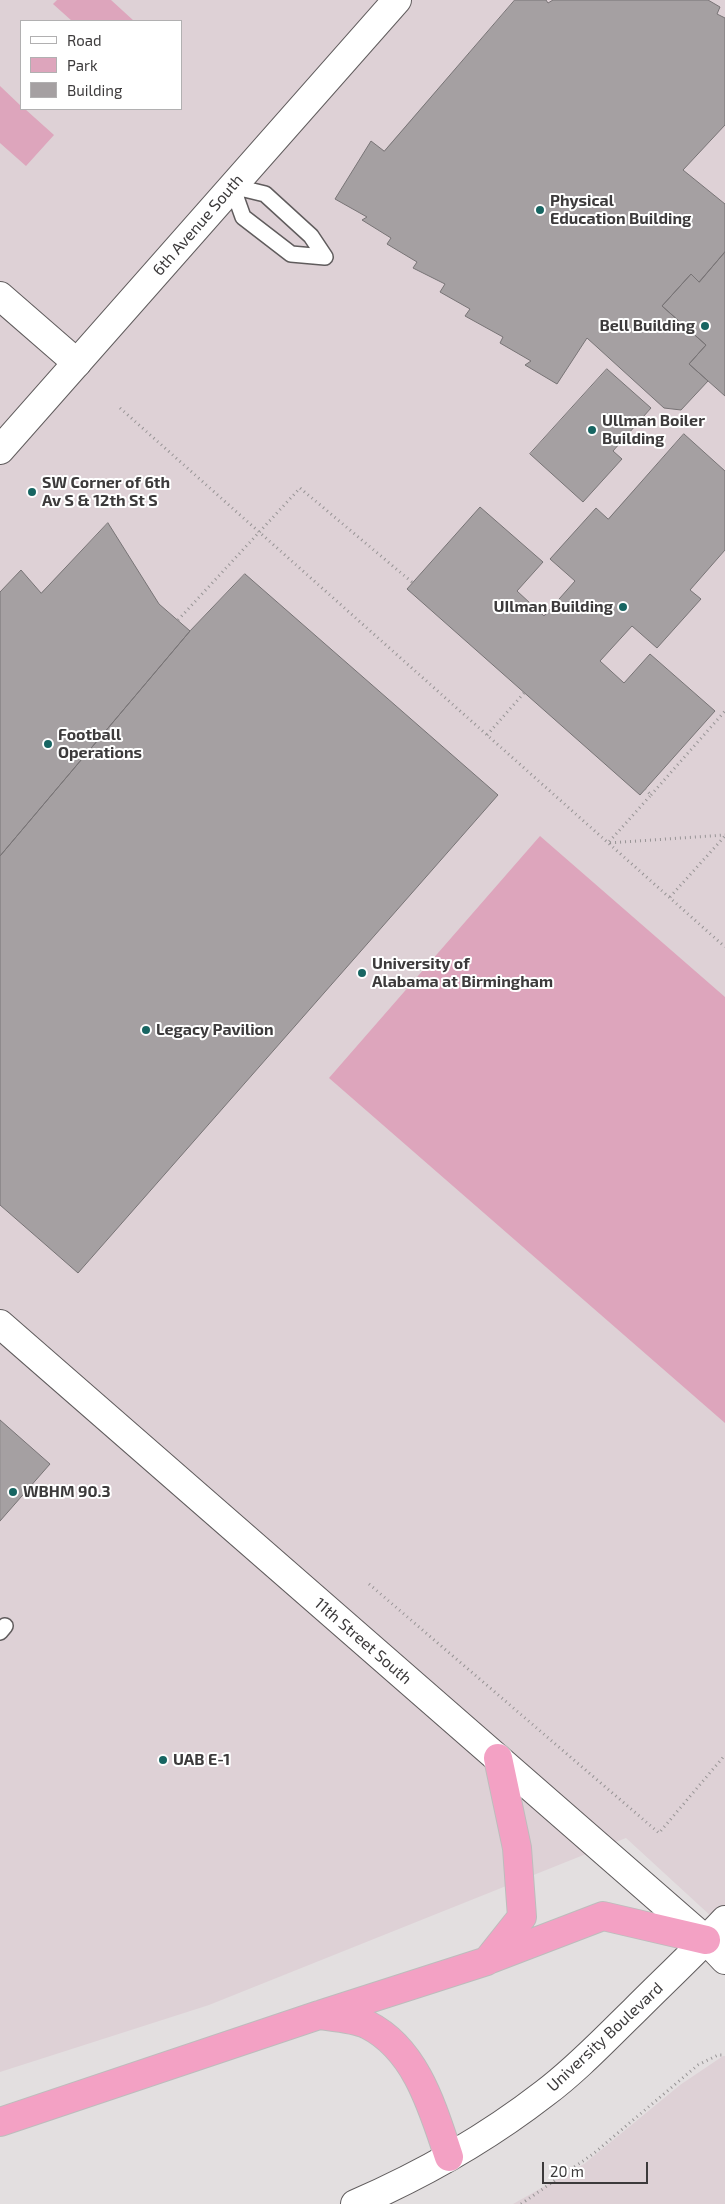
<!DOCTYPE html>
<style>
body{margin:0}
#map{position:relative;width:725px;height:2204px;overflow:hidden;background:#e3dfe0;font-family:"Exo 2",sans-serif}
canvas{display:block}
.legend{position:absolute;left:20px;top:20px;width:162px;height:90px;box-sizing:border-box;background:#fff;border:1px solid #b1b0b1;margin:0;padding:6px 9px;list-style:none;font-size:15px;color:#3c3a3b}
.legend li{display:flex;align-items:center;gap:10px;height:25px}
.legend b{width:25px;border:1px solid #b1b0b1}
.scale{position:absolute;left:542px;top:2162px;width:106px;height:22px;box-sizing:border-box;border:2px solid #3c3a3b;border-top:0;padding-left:6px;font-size:15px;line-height:18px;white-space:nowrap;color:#3c3a3b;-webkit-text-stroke:4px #fff;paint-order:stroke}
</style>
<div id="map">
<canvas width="725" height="2204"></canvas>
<ul class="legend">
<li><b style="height:6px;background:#fff"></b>Road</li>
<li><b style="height:14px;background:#dda5bc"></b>Park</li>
<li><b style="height:14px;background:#a5a0a2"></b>Building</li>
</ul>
<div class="scale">20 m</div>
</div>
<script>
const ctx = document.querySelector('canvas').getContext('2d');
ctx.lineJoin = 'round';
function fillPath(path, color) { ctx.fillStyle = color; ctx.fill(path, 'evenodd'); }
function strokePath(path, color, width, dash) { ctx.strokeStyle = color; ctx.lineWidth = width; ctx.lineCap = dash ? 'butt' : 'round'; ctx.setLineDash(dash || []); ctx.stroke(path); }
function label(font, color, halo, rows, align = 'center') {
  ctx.font = font + ' "Exo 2",sans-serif'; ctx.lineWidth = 4; ctx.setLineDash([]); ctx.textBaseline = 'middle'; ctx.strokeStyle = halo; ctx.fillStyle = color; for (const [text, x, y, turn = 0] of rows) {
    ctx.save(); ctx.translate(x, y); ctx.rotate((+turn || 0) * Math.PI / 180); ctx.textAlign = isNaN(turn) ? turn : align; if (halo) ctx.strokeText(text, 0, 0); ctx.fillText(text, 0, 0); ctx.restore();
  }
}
fillPath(new Path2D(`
 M0,0H725V1929L626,1838L209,2005L0,2072ZM21,21H181V109H21Z
 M723,2056H725V2204H513L584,2164L680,2085Z`), '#ded1d6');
fillPath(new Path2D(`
 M57,0H111L134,21H72L53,4Z
 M0,86L21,106V109H25L54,135L26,166L0,143Z
 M540,836L725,997V1423L329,1078Z`), '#dda5bc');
const building = new Path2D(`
 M515,0H546L548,3L553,0H708L720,7L717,14L725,18V125L683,170L725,204V252L699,282L691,274L662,306L706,345L689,364L708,381L681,410L664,408L587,338L557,384L525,365L531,361L500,343L503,337L465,316L470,309L440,292L445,284L413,268L417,262L387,244L391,238L362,220L367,217L335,199L371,141L384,151Z
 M725,252V396L689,364L706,345L662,306L691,274L699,282Z
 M607,369L651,408L613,451L622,459L583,502L530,454Z
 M684,434L725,471V550L690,590L701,599L657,648L632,626L600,661L624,683L650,654L715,711L640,795L407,589L480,507L543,562L517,591L544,616L575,581L550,559L596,508L608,519Z
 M108,523L159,604L190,631L0,856V592L21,570L41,593Z
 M245,574L498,795L78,1273L0,1205V856L190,631Z
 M0,1420L50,1464L0,1521Z`);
fillPath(building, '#a5a0a2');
strokePath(building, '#787476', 1);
const lane = new Path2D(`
 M232,186L265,194L311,236L325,257L291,254L243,217Z
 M0,1632L5,1626`);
const street = new Path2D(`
 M0,296L77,363
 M0,1324L706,1940L725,1960`);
const secondary = new Path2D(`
 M0,450L397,0
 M355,2204C422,2175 487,2138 545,2093C577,2069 605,2039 634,2011C664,1981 696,1951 725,1920`);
const highway = new Path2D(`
 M488,1960L603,1916L706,1940
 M322,2014L487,1961L522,1917L517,1848L498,1758
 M0,2122L319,2015C333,2017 357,2019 368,2025C417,2050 433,2110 449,2157`);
strokePath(lane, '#605c5d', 18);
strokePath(street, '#605c5d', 30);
strokePath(secondary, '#605c5d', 30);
strokePath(highway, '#bdbcbc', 30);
strokePath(new Path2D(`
 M120,408L725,947
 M178,620L300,488L413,583
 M487,735L524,693
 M645,789L651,795L608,843L725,835
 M651,795L725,711
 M670,897L725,836
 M369,1584L659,1833L725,1755
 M521,2204L593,2154L698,2065L718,2055H725`), '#979495', 3, [1, 4]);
strokePath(lane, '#fff', 15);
strokePath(street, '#fff', 28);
strokePath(secondary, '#fff', 28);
strokePath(highway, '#f3a1c4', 28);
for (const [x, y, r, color] of [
 [540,210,5,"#176562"],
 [705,326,5,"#176562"],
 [592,430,5,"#176562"],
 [32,492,5,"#176562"],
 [623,607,5,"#176562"],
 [48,744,5,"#176562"],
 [362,973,5,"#176562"],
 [146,1030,5,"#176562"],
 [13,1492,5,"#176562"],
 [163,1760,5,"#176562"]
]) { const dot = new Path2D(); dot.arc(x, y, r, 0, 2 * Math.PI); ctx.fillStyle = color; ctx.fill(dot); strokePath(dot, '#fff', 2); }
label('bold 16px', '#3c3a3b', '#fff', [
 ["Physical",550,201],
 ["Education Building",550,219],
 ["Bell Building",695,326,"right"],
 ["Ullman Boiler",602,421],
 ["Building",602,439],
 ["SW Corner of 6th",42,483],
 ["Av S & 12th St S",42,501],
 ["UIlman Building",613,607,"right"],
 ["Football",58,735],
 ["Operations",58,753],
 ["University of",372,964],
 ["Alabama at Birmingham",372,982],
 ["Legacy Pavilion",156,1030],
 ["WBHM 90.3",23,1492],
 ["UAB E-1",173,1760]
], 'left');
label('16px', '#3c3a3b', '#fff', [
 ["6th Avenue South",198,225,-49],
 ["11th Street South",363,1641,41],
 ["University Boulevard",605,2037,-43]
]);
</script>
